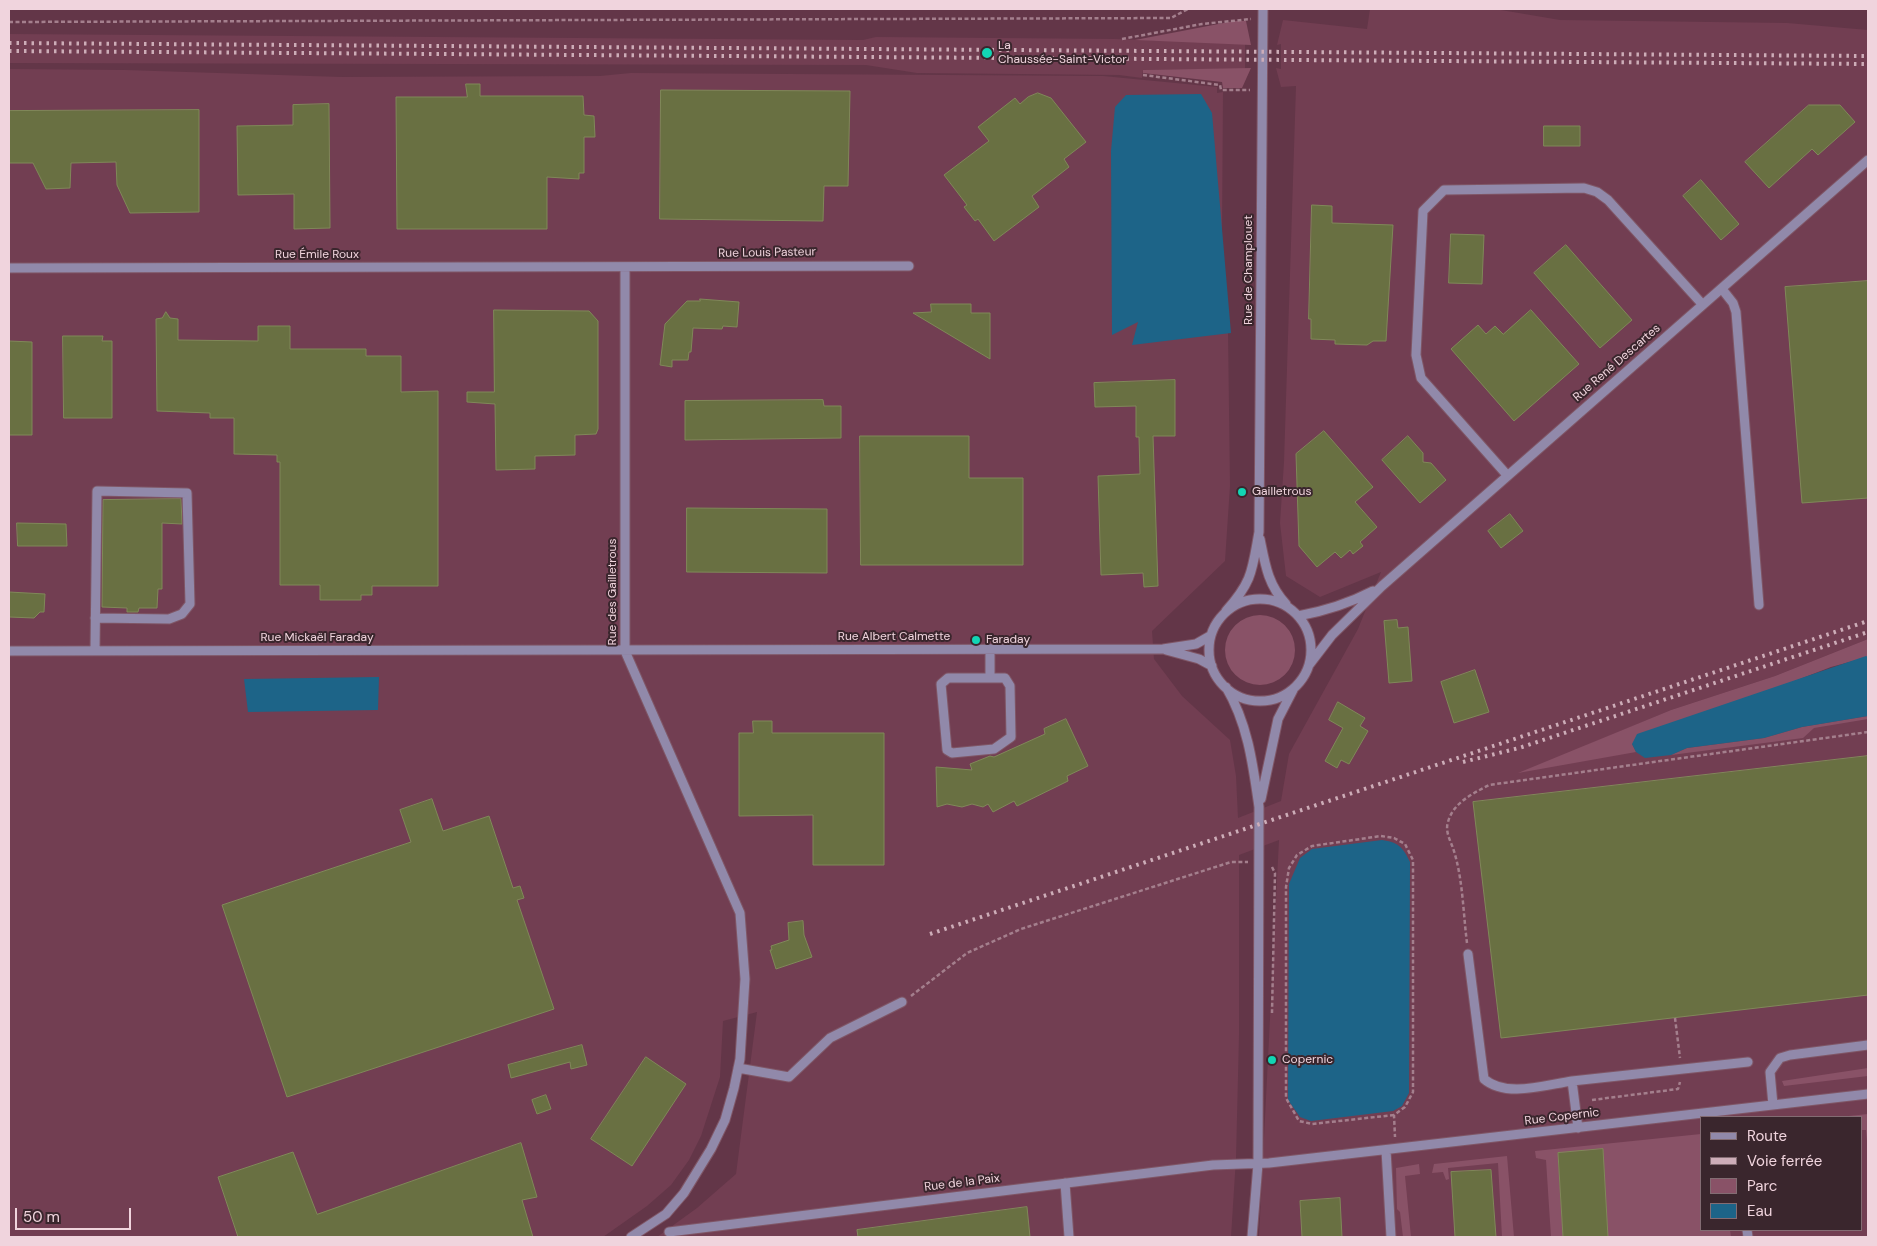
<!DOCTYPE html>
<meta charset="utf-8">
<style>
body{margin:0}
#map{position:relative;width:1877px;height:1246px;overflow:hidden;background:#633648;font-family:"DM Sans",sans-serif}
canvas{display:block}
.frame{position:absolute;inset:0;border:10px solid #f0d4dd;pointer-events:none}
.legend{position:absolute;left:1700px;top:1116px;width:162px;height:115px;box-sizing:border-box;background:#3a262d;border:1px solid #836c73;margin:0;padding:6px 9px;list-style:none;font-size:15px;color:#f0d4dd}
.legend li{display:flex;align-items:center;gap:10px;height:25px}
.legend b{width:25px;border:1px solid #836c73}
.scale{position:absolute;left:15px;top:1208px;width:116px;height:22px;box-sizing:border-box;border:2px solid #f0d4dd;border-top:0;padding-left:6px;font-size:15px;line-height:18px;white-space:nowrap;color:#f0d4dd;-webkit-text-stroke:4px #3a262d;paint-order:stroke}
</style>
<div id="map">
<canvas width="1877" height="1246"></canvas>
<div class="frame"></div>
<ul class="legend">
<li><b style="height:6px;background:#9189aa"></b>Route</li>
<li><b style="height:6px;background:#cdadb8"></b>Voie ferrée</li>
<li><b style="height:14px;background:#895267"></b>Parc</li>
<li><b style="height:14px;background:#1d6488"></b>Eau</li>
</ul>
<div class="scale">50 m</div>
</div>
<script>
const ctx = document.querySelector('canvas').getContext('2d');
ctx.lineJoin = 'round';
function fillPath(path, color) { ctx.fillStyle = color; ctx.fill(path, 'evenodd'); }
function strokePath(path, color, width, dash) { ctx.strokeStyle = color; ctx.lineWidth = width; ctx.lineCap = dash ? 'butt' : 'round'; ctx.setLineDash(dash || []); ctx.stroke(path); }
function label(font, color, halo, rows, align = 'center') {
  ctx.font = font + ' "DM Sans",sans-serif'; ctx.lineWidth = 4; ctx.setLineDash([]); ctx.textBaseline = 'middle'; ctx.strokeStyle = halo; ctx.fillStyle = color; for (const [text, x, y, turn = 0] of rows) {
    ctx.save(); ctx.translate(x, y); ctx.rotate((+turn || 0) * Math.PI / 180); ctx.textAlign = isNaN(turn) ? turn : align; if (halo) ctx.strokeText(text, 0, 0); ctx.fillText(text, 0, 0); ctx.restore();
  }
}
fillPath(new Path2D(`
 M1370,9H1495L1560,20L1787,23L1868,30V639L1775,676L1671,710L1587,745L1868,664V1237H1259L1279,840L1239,855V1035L1236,1158L1231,1237H657L697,1208L736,1174L757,1012L723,1021L720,1077L701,1136L689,1160L671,1185L647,1206L603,1237H9V69L125,70L341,77L600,76L631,73L1103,76L1217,87V93L1223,92L1222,234L1228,331L1230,486L1225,561L1152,631L1154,659L1182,696L1230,740L1236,776L1238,818L1281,801L1289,754L1358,629L1381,572L1320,597L1286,576L1280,523L1284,462L1296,86L1281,87L1276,68L1281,69V44L1277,45L1283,20L1367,29ZM1701,1117H1861V1230H1701Z
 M9,34L863,40L876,37L1115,39L1245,43V69L1143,70L1142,78L1119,75L917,73L866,65L9,63Z`), '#723e52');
fillPath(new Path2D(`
 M1234,21H1246L1251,45L1135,40Z
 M1251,68L1242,88H1223L1222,82L1143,73V70Z
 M1225 650a35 35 0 1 1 70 0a35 35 0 1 1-70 0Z
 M1868,639V657L1831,667L1632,744L1636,752L1518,773L1671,710L1775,676Z
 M1868,716V719L1814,728L1803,738L1671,755L1687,748L1764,738L1802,727Z
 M1868,1068V1076L1784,1086L1782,1081Z
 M1868,1114V1152L1866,1130H1861V1117H1839Z
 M1701,1134V1230H1730L1731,1237H1608L1602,1149L1558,1154L1563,1237H1551L1546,1160L1536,1158L1535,1151Z
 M1507,1156L1514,1237H1502L1498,1163L1448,1168L1449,1179L1446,1180L1443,1172L1432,1173L1434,1164Z
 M1419,1164L1420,1174L1405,1176L1411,1237H1403L1400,1212L1397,1209L1396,1168Z`), '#895267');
fillPath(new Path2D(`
 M1201,94L1212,113L1231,333L1132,345L1138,322L1112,335L1111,151L1115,107L1126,95Z
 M1866,656L1868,657V716L1802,727L1764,738L1687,748L1671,755L1645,758L1636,752L1632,744L1637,734Z
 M379,677L378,710L248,712L244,679Z
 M1382,840C1398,842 1403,847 1410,862L1409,1093L1402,1106L1393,1111L1311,1121L1300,1117L1288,1100L1289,884L1300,858L1312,849Z`), '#1d6488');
const building = new Path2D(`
 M466,84H480V96H583L584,115L594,116L595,137H584V173H579V179L547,177V229H397L396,97H467Z
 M661,90L850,91L848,186H824L823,221L660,219Z
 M1038,93L1051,98L1086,142L1064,159L1069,167L1032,196L1039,207L994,241L978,219L975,221L964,207L967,205L944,175L989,141L978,127L1015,98L1020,104L1028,97Z
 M329,104L330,228L294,229V194L238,195L237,126L293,125V105Z
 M1809,105H1840L1855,122L1818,155L1812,149L1769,188L1745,162Z
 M199,110V212L130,213L117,185L116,162L71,163L70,188L46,189L33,163H9V111Z
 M1544,126H1580V146H1544Z
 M1701,180L1739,224L1721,240L1683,196Z
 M1312,205L1332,206V223L1393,225L1386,341H1373L1367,345L1335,344V340L1311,339V319H1309Z
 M1451,234L1484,235L1482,284L1449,283Z
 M1566,245L1632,320L1600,348L1534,273Z
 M1868,281V498L1802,503L1785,287Z
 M700,299L739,302L737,327L723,326L722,329L693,328L691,352H689L688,360H672V367L660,365L665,324L687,301H700Z
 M931,304H971V313H990V359L913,313L931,312Z
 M494,310L589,311L598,321V429L596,434L575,435V455L535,456V469L496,470L495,404L467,402V392H494Z
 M1531,310L1579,364L1514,421L1451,349L1478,325L1486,334L1495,326L1503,334Z
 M166,312L170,318L178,319V340L258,341V326H290V349H366V356H401V392L438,391V586H372V595H361V600H320V585H280V462H277V455L234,454V418H210V413L157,411L156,319L162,318Z
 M63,336H103L102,341H112V418H64Z
 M9,341L32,342V435H9Z
 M1175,380V436H1153L1158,586L1144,587L1143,573L1101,575L1098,476L1140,474L1139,437H1136V406L1095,407L1094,383Z
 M823,400L824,406H841V438L685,440V401Z
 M1324,431L1373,487L1355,502L1377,527L1360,542L1363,546L1353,554L1350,550L1341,558L1335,552L1317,567L1299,546L1296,454Z
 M860,436H969V478H1023V565H861Z
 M1408,436L1423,453V462L1431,463L1446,480L1420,503L1382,460Z
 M181,499L182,524L162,523V589H158L157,608H139L138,612H127V608L102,607L103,500Z
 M687,508L827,509V573L687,572Z
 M1510,514L1523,531L1501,548L1488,531Z
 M17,523L66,524L67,546H18Z
 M9,592L45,594L44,612H40L34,618L9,617Z
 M1397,620L1398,628L1408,627L1412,681L1389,683L1384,621Z
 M1475,670L1489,712L1454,723L1441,682Z
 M1338,702L1365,718L1360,726L1368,731L1349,764L1341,760L1337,768L1325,761L1343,728L1329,720Z
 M1066,719L1088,766L1067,776L1068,781L1017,806L1014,801L993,812L988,804L983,807L972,804L962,807L947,804L937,807L936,767L972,770L970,764L990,756L994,757L1045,734L1044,729Z
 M753,721H772V733H884V865H813V815L739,816V733H753Z
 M1868,756V995L1501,1038L1473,802Z
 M432,799L443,831L489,816L513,888L520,886L524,898L517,900L554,1009L287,1097L222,905L411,842L400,810Z
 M803,921L804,935L812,957L776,969L770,950H772L771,946L789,940L788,923Z
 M582,1045L587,1065L571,1069L570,1062L511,1078L508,1065Z
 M646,1057L686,1084L632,1166L591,1139Z
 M546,1095L551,1109L537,1114L532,1100Z
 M521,1143L537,1197L522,1200L533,1237H238L218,1177L293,1152L317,1214Z
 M1603,1149L1608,1237H1563L1558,1153Z
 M1491,1170L1496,1237H1455L1451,1172Z
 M1340,1198L1342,1237H1302L1300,1201Z
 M1027,1207L1030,1237H858L857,1230Z`);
fillPath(building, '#697042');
strokePath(building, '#808859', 1);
const minor = new Path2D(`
 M625,267V651L740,913L745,979L740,1059L734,1088L725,1120L711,1149L684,1193L666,1214L631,1237
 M9,268L909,266
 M1722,289L1733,303L1736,312L1759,605
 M1507,475L1421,378L1416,355L1423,211L1444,190L1584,188L1597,192L1608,200L1703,305
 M1260,539C1265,564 1268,585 1286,604
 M1209 650a51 51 0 1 1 102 0a51 51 0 1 1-102 0Z
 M1226,611C1253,581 1252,570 1259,532L1263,9
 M1298,616C1325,611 1348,604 1373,591
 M990,649V678H948L941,684L947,750L952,753L994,749L1011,737L1010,686L1005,678H990
 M95,650L97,491L187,493L190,604L182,614L169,619L95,618
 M1166,650L1199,659L1212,666
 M9,651L1163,649L1196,644L1210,636
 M1309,665L1332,635L1382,586L1868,160
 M1226,687C1248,724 1253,765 1259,807L1258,1164L1252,1237
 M1261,799L1278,719L1293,690
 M1468,954L1484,1079C1506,1098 1545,1085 1572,1081L1578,1128
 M738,1068L789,1077L830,1038L902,1002
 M1572,1081L1748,1062
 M1773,1105L1770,1072L1780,1058L1790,1055L1868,1045
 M1386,1150L1391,1237
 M1065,1183L1069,1237
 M1747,1230L1748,1237
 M669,1232L1213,1165L1269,1163L1868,1094`);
strokePath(minor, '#7f5666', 11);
strokePath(new Path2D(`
 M9,22L1171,18L1188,9
 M1122,39L1202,24L1251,19
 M1143,75L1220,85L1221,90H1250
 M1272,867L1275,873L1272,1013
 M1467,943C1463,912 1463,878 1453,848C1450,840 1445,831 1448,822C1453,803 1472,794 1489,785L1868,732
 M911,996L967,953L1021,929L1231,862H1248
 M1675,1018L1680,1058
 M1592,1100L1678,1089L1680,1082
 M1394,1115L1312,1124L1299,1121L1286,1098V887L1289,868L1297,855L1312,846L1381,836L1394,838L1405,844L1413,860V1092L1405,1107L1394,1115L1395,1137`), '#a47f8d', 2.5, [4, 2.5]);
strokePath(minor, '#9189aa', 9);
strokePath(new Path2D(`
 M9,43L1868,56
 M9,51L1868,64
 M1463,762L1519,748L1868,632
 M930,934L1868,621`), '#cdadb8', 4, [2.5, 5]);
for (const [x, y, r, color] of [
 [987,53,6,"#12d5b4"],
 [1242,492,5,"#12d5b4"],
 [976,640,5,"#12d5b4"],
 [1272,1060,5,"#12d5b4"]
]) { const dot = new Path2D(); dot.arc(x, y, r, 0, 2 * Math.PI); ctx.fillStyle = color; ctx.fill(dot); strokePath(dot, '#3a262d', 2); }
label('12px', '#f0d4dd', '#3a262d', [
 ["La",998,46],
 ["Chaussée-Saint-Victor",998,60],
 ["Gailletrous",1252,492],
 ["Faraday",986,640],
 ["Copernic",1282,1060]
], 'left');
label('12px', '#f0d4dd', '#3a262d', [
 ["Rue Louis Pasteur",767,253,-1],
 ["Rue Émile Roux",317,255],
 ["Rue de Champlouet",1249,270,-90],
 ["Rue René Descartes",1617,363,-41],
 ["Rue des Gailletrous",613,592,-90],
 ["Rue Albert Calmette",894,637],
 ["Rue Mickaël Faraday",317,638],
 ["Rue Copernic",1562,1117,-7],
 ["Rue de la Paix",962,1183,-7]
]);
</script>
